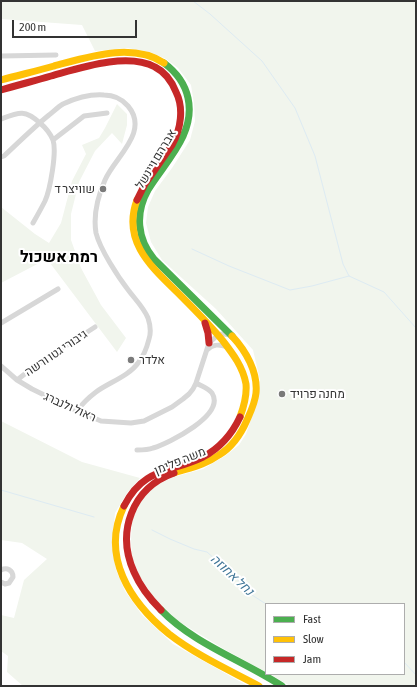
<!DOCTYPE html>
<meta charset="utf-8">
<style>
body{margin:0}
#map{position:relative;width:417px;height:687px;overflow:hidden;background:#fff;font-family:"Asap Condensed",sans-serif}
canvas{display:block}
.frame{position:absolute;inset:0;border:2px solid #333;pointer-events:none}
.legend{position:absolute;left:265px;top:603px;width:140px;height:72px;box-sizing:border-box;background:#fff;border:1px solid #adadad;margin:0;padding:5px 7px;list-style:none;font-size:12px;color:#333}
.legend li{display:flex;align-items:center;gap:8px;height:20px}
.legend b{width:20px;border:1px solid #adadad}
.scale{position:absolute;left:12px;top:20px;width:125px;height:18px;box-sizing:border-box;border:2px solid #333;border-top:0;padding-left:5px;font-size:12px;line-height:14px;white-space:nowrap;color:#333;-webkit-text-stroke:3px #fff;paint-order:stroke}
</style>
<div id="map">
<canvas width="417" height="687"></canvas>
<div class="frame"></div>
<ul class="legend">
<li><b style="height:5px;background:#4caf50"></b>Fast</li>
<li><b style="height:5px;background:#ffc107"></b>Slow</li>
<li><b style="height:5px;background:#c62828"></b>Jam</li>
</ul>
<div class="scale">200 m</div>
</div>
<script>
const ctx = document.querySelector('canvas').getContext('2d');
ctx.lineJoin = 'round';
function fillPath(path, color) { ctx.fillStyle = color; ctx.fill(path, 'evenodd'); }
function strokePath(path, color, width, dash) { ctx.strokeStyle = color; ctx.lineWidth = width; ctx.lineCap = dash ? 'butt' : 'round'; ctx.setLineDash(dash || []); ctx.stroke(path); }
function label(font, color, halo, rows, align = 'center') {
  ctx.font = font + ' "Asap Condensed",Heebo,sans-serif'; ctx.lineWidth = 4; ctx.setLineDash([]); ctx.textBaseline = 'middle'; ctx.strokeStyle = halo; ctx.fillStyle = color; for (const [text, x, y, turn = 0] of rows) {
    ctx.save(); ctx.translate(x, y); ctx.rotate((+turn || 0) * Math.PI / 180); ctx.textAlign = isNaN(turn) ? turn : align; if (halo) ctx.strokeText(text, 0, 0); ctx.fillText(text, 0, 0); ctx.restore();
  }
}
fillPath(new Path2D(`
 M1,1H416V686H290L270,674H404V604H266V672L224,649L178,621L155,599L140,577L132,558L131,540L132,520L141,500L154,486L174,477L203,469L225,456L239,445L246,434L257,403L260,380L253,350L216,309L162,260L151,242L146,223L148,207L155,191L172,168L190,140L195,121L194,104L191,85L178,68L166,59L150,52L127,48L95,51L82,25L1,19Z
 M117,104L127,114V125L122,144L112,133L95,151L79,182L71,214V240L81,268L101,305L126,338L117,352L47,259L1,283V207L35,234L49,243L61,223L72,181L86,154L82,145L99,138L105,128Z
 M1,421L82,462L140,478L127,493L115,513L112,546L116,570L125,591L142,615L173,644L248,686H23L7,672L8,656L1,651V615L14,618L24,580L47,559L22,543L1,540Z`), '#f1f5ed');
strokePath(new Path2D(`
 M193,1L210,14L262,61L295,108L315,156L343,264L349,276L384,292L416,328
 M192,249L229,266L290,290L312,286L349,276
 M1,490L94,517
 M152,530L170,539L194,549L207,552L236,578L252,595L266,604
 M404,662L416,675`), '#ddebf3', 1);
strokePath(new Path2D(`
 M1,56L56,55
 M1,119C19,112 25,109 40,123C46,128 50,133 53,140C57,152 50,190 45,201C41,209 37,216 33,223
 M53,140L84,116L107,113
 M1,157L4,156C19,142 33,128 49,115C53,112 58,107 63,104C76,98 90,94 104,95C113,95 122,99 128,106C150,132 115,157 105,180C98,196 93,215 96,233C100,249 118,277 129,291C135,299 144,308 148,318C150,324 151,333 149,339C147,347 143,357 138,363C129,376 108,383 96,392C88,398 82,404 77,411
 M1,323L58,289
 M207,350C213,344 219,344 227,347
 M1,366L17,380L32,389L77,411L101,421L131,423L144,421L172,407L183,399L189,394L193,389L196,383L209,343L218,335L221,334H224L230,335
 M17,380L35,366L95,327
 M137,450C143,450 148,450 153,448C169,443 226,415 212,393C208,388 201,386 196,383
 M1,570C7,567 13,570 13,577L9,583L5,584L1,582`), '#d7d7d7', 5);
strokePath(new Path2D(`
 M164,63C176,72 185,84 188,98C196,134 165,162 148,190C135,213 137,239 154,259L232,336
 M161,610C194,644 242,660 282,686`), '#4caf50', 7);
strokePath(new Path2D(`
 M1,80C19,75 37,71 54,66C88,57 132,42 164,63
 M137,200C121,243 154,269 181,296C196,311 210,325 223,341C233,354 243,367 246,384C247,395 244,406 240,417
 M174,473C189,468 205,465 219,455C232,447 241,434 247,420C251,411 255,403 256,393C258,372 246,351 232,336
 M124,506C100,556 130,602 169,634C196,655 229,670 259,686`), '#ffc107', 7);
strokePath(new Path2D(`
 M1,90C18,85 34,81 51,76C80,68 127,52 155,67C165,72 172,82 176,92C184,108 181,129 172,145L145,184L137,200
 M205,323L208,333L209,343
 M124,506C144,467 170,473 203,457C220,448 232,434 240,417
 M161,610C150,599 140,586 134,572C116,532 132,488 174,473`), '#c62828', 7);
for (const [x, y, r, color] of [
 [103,189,4,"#7a7a7a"],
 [131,360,4,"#7a7a7a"],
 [282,394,4,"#7a7a7a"]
]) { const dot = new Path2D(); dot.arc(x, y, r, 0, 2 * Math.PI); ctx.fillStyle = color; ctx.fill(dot); strokePath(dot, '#fff', 1.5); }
label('12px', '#333', '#fff', [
 ["אברהם ויינשל",156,159,-59],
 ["גיבורי גטו ורשה",56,353,-34],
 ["ראול ולנברג",70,407,24],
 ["משה פלימן",180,461,-22]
]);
label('12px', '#333', '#fff', [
 ["שוויצר ד",95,189,"right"],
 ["אלדר",139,360],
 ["מחנה פרויד",290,394]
], 'left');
label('italic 13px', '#3f7597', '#fff', [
 ["נחל אחוזה",232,575,43]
]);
label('bold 16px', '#000', '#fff', [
 ["רמת אשכול",59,257]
]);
</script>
